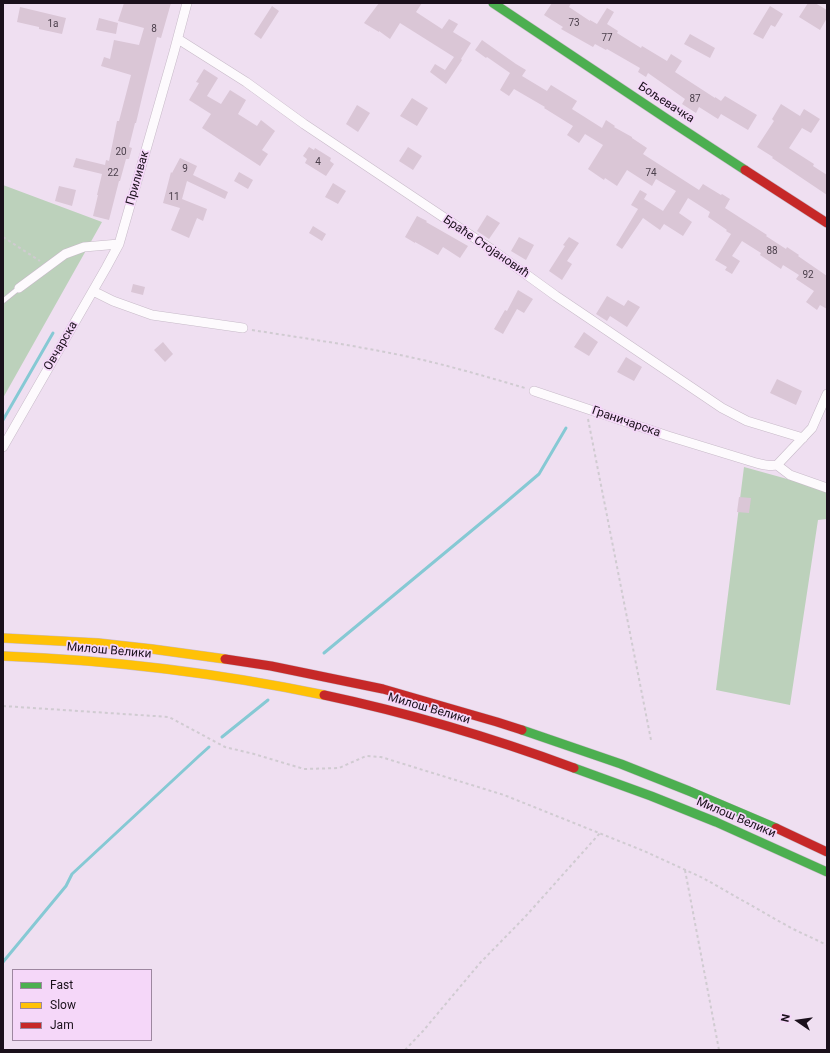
<!DOCTYPE html>
<meta charset="utf-8">
<style>
body{margin:0}
#map{position:relative;width:830px;height:1053px;overflow:hidden;background:#efdff1;font-family:Roboto,sans-serif}
canvas{display:block}
.frame{position:absolute;inset:0;border:4px solid #1a101b;pointer-events:none}
.legend{position:absolute;left:12px;top:969px;width:140px;height:72px;box-sizing:border-box;background:#f5d7f9;border:1px solid #9d87a0;margin:0;padding:5px 7px;list-style:none;font-size:12px;color:#1a101b}
.legend li{display:flex;align-items:center;gap:8px;height:20px}
.legend b{width:20px;border:1px solid #9d87a0}
.north{position:absolute;left:778px;top:1001px;width:40px;height:40px;-webkit-text-stroke:3px #f5d7f9;paint-order:stroke;rotate:283deg;font-size:11px;font-weight:700;line-height:16px;text-align:center;color:#1a101b}
.north::after{content:'';display:block;margin:auto;width:14px;height:18px;background:#1a101b;clip-path:polygon(50% 0,100% 100%,50% 72%,0 100%)}
</style>
<div id="map">
<canvas width="830" height="1053"></canvas>
<div class="frame"></div>
<ul class="legend">
<li><b style="height:5px;background:#4caf50"></b>Fast</li>
<li><b style="height:5px;background:#ffc107"></b>Slow</li>
<li><b style="height:5px;background:#c62828"></b>Jam</li>
</ul>
<div class="north">N</div>
</div>
<script>
const ctx = document.querySelector('canvas').getContext('2d');
ctx.lineJoin = 'round';
function fillPath(path, color) { ctx.fillStyle = color; ctx.fill(path, 'evenodd'); }
function strokePath(path, color, width, dash) { ctx.strokeStyle = color; ctx.lineWidth = width; ctx.lineCap = dash ? 'butt' : 'round'; ctx.setLineDash(dash || []); ctx.stroke(path); }
function label(font, color, halo, rows, align = 'center') {
  ctx.font = font + ' Roboto,sans-serif'; ctx.lineWidth = 3.5; ctx.setLineDash([]); ctx.textBaseline = 'middle'; ctx.strokeStyle = halo; ctx.fillStyle = color; for (const [text, x, y, turn = 0] of rows) {
    ctx.save(); ctx.translate(x, y); ctx.rotate((+turn || 0) * Math.PI / 180); ctx.textAlign = isNaN(turn) ? turn : align; if (halo) ctx.strokeText(text, 0, 0); ctx.fillText(text, 0, 0); ctx.restore();
  }
}
fillPath(new Path2D(`
 M3,185L102,222L3,398Z
 M744,467L827,490V519L818,520L790,705L716,690Z`), '#bcd1bb');
strokePath(new Path2D(`
 M3,420L53,333
 M324,653L505,503L539,474L566,428
 M222,737L268,700
 M3,962L66,886L72,874L199,756L209,747`), '#86c9d4', 3);
fillPath(new Path2D(`
 M124,3H171L161,38L157,37L144,89L136,123H135L129,147L132,148L129,159H126L120,181H119L109,220L93,216L98,195H97L102,174L73,167L76,158L105,165L106,160L109,161L117,121H119L131,75L101,66L104,57L110,59L114,40L139,45L144,28L118,21Z
 M379,3H422L416,12L442,29L449,19L458,24L453,32L471,43L461,59L462,60L446,84L430,72L435,64L445,70L454,57L400,23L390,39L379,31V32L364,23Z
 M552,3H571L569,7L590,21V20L597,24L607,8L614,12L607,24L618,31L617,33L641,48L642,46L667,61L671,54L682,61L675,72L715,98V97L721,101L725,96L757,115L748,130L721,114L718,119L699,107L696,113L682,104L685,99L648,73L646,77L638,72L640,68L607,49L606,50L595,44L593,47L561,29L563,27L544,15Z
 M808,3H815L827,10V18L820,30L799,17Z
 M272,6L279,11L261,39L254,34Z
 M770,6L783,14L775,27L771,25L763,39L753,34Z
 M20,7L66,18L62,34L39,29V27L17,22Z
 M99,18L118,23L116,34L96,30Z
 M690,34L715,48L710,58L684,44Z
 M482,40L516,64L526,70L522,76L547,91L551,85L577,101L572,109L602,128L606,120L615,126L614,127L632,137V138L647,148L643,154L699,190L703,184L721,195L722,194L730,199L725,208L767,235L766,236L786,249L787,247L799,255L798,256L827,276V309L820,305L817,310L806,302L814,291L796,279L799,275L783,265L781,269L760,255L761,253L742,241L732,256L740,261L732,274L725,270L727,267L715,260L731,234L726,231L727,230L708,217L710,212L688,198L679,213L692,222L683,236L664,224L660,230L643,218L622,249L616,245L638,209L631,205L640,190L647,194L644,199L663,211L676,191L656,179L652,186L627,170L617,186L605,178L604,180L588,169L603,145L585,134L579,143L567,135L573,126L544,108L545,107L514,89L509,96L500,90L510,73L487,57L486,58L475,50Z
 M204,69L218,78L207,96L221,104L230,90L246,100L238,114L257,126L261,120L275,131L262,150L268,154L260,166L202,128L211,114L189,100L199,83L196,82Z
 M412,98L428,108L417,126L400,116Z
 M781,104L800,116L804,109L820,119L811,133L802,128L789,148L814,164L813,166L827,175V195L772,158L773,157L757,147L774,121L772,119Z
 M357,105L370,113L358,132L346,124Z
 M309,147L314,150L315,148L331,158L330,161L334,164L326,176L305,163L307,159L303,156Z
 M408,147L422,156L413,170L399,161Z
 M180,158L197,166L193,175L228,192L225,199L187,181L182,199L207,209L203,221L197,218L189,238L171,230L180,208L163,203L171,172L172,173Z
 M239,172L253,180L248,189L234,181Z
 M333,183L346,191L338,204L325,197Z
 M59,186L76,190L72,206L55,201Z
 M487,215L500,223L489,239L477,231Z
 M417,216L427,221L426,222L468,246L460,258L443,247L438,255L415,242V243L405,237Z
 M313,226L326,234L322,241L309,233Z
 M519,237L534,245L526,260L511,251Z
 M569,237L579,243L567,261L572,264L562,280L549,271L565,246L563,245Z
 M133,284L145,287L143,295L131,292Z
 M518,290L533,299L524,313L517,309L503,334L494,329L505,310L507,311Z
 M607,296L624,306L628,300L640,307L627,327L610,316L607,321L596,314Z
 M584,332L598,342L589,356L574,347Z
 M163,342L173,354L165,362L154,350Z
 M626,357L642,367L634,381L617,372Z
 M777,379L802,391L796,405L770,393Z
 M739,497L751,498L749,513L737,512Z`), '#dac6d6');
const lane = new Path2D(`
 M3,301L19,288`);
const street = new Path2D(`
 M178,39L246,82L304,124L491,249L556,296L722,408L747,421L803,438
 M19,288L65,254L84,247L119,244
 M93,291L113,301L152,315L243,328
 M534,391L668,436L753,462C761,464 769,467 777,465
 M3,447L106,268L119,244L174,52L187,3
 M777,465L812,428L827,394
 M777,465L790,475L827,488`);
const fast = new Path2D(`
 M493,3L667,119L745,170
 M522,730L621,764L689,791L776,828
 M574,768L651,796L716,822L827,872`);
const slow = new Path2D(`
 M3,638L98,643L152,649L225,659
 M3,656C111,660 218,673 324,695`);
const jam = new Path2D(`
 M745,170L827,223
 M225,659L271,666L383,689L497,722L522,730
 M324,695C409,713 493,738 574,768
 M776,828L827,852`);
strokePath(lane, '#c7bac8', 6);
strokePath(street, '#c7bac8', 10);
strokePath(fast, '#c7bac8', 10);
strokePath(slow, '#c7bac8', 10);
strokePath(jam, '#c7bac8', 10);
strokePath(new Path2D(`
 M3,237L40,261
 M252,330C309,339 366,347 423,360C457,368 491,378 525,388
 M588,419L651,740
 M3,706L169,717L225,747L254,754L304,769L339,768L366,756L381,757L504,795L644,851L703,878L791,928L827,945
 M685,870L719,1050
 M405,1050L423,1031L480,963L525,917L600,833`), '#d0cbd1', 2, [3, 3]);
strokePath(lane, '#fdfafd', 4.5);
strokePath(street, '#fdfafd', 9);
strokePath(fast, '#4caf50', 9);
strokePath(slow, '#ffc107', 9);
strokePath(jam, '#c62828', 9);
label('10px', '#4c404c', null, [
 ["73",574,23],
 ["1a",53,24],
 ["8",154,29],
 ["77",607,38],
 ["87",695,99],
 ["20",121,152],
 ["4",318,162],
 ["9",185,169],
 ["22",113,173],
 ["74",651,173],
 ["11",174,197],
 ["88",772,251],
 ["92",808,275]
]);
label('12px', '#1a101b', '#f5d7f9', [
 ["Бољевачка",666,103,33],
 ["Приливак",138,178,-74],
 ["Браће Стојановић",486,247,34],
 ["Овчарска",61,346,-60],
 ["Граничарска",626,422,19],
 ["Милош Велики",109,651,5],
 ["Милош Велики",429,709,16],
 ["Милош Велики",736,818,23]
]);
</script>
